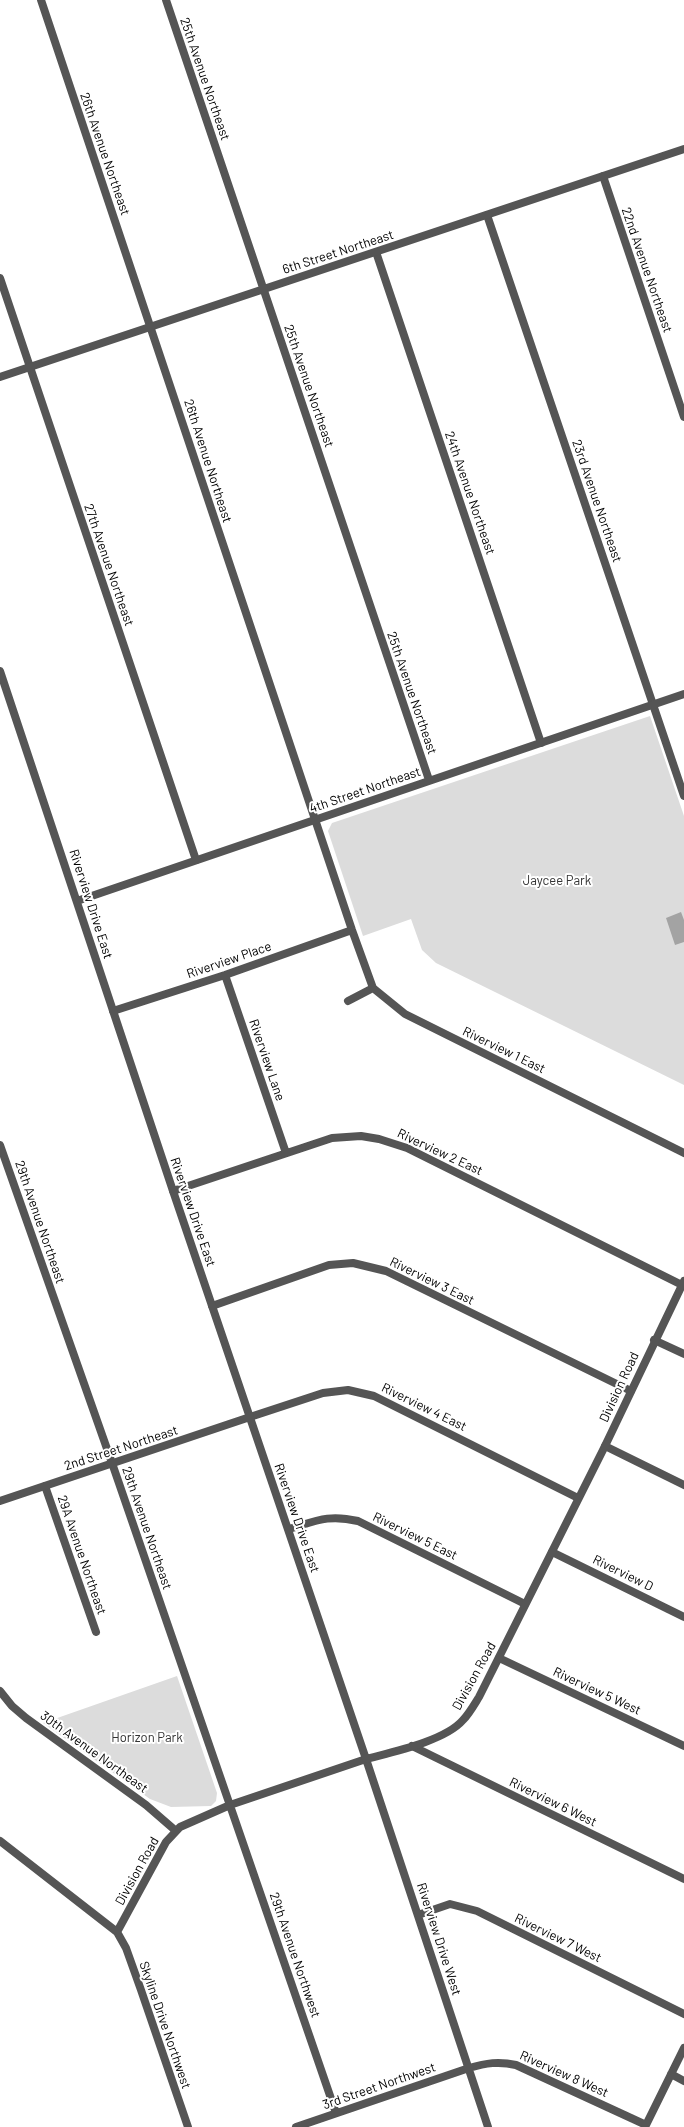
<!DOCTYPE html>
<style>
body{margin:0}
canvas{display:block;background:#fff}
</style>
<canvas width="684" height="2127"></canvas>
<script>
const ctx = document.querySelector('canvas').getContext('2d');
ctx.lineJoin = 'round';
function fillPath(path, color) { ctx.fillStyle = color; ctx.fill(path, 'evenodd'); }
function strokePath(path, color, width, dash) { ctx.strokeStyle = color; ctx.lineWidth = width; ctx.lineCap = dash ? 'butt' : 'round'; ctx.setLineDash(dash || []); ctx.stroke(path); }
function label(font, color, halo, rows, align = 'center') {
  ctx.font = font + ' Barlow,sans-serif'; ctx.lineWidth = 4; ctx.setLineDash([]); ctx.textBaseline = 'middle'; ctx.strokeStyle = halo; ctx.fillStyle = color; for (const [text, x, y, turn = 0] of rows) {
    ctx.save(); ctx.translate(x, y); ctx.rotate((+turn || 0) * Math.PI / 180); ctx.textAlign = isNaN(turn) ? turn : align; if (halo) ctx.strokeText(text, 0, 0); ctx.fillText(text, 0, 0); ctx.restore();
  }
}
fillPath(new Path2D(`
 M650,716L684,816V1085L436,963L422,950L411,919L363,936L328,831L332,823Z
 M177,1676L217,1793L216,1801L211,1806L171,1807L150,1799L43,1723Z`), '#dcdcdc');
fillPath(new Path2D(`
 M681,912L684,920V942L675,945L666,918Z`), '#a3a3a3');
strokePath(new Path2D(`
 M41,0L352,930L373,988L405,1014L684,1153
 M603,176L684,417
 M487,215L684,796
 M376,252L541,743
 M0,278L196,860
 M225,975L286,1153
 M348,1001L373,988
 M113,1011L225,975L352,930
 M0,1145L112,1463L336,2113
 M173,1191L332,1138L361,1136L379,1139L407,1148L682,1285
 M212,1306L329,1265L353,1263L386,1271L631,1391
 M654,1340L684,1354
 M250,1417L323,1393L348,1390L374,1396L578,1498
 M605,1446L684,1485
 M45,1486L96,1632
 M289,1529C316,1521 328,1514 358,1521L525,1604
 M552,1552L684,1617
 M499,1658L684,1746
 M0,1691L12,1706L26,1718L146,1805L176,1831
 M412,1746L684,1879
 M0,1841L117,1932L126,1948L141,1990L188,2127
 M418,1915L450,1904L477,1911L684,2014
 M117,1932L166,1842L180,1827L230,1805L366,1759L488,2127
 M671,2074L684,2081
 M296,2127L469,2068C486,2063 499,2061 516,2065L646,2125
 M645,2127L684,2048`), '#555', 8);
strokePath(new Path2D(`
 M166,0L429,780
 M0,377L684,149
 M0,671L173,1191L366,1759C392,1752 445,1741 463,1720C469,1714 474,1705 479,1697L605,1446L684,1281
 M77,901L684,694
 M0,1501L250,1417`), '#555', 8);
label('13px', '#000', '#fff', [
 ["25th Avenue Northeast",205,79,71],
 ["26th Avenue Northeast",105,154,71],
 ["6th Street Northeast",338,252,-18],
 ["22nd Avenue Northeast",647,270,71],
 ["25th Avenue Northeast",309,386,71],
 ["26th Avenue Northeast",208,461,72],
 ["24th Avenue Northeast",470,493,71],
 ["23rd Avenue Northeast",597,501,71],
 ["27th Avenue Northeast",109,565,71],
 ["25th Avenue Northeast",412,693,71],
 ["4th Street Northeast",365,790,-19],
 ["Riverview Drive East",91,904,72],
 ["Riverview Place",229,960,-19],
 ["Riverview 1 East",504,1050,26],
 ["Riverview Lane",267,1060,71],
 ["Riverview 2 East",440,1152,25],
 ["Riverview Drive East",193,1212,71],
 ["29th Avenue Northeast",40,1222,71],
 ["Riverview 3 East",432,1281,26],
 ["Division Road",619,1387,-65],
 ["Riverview 4 East",424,1407,26],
 ["2nd Street Northeast",121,1448,-18],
 ["Riverview Drive East",297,1518,71],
 ["29th Avenue Northeast",147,1528,71],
 ["Riverview 5 East",415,1536,26],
 ["29A Avenue Northeast",82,1555,71],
 ["Riverview D",623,1573,26],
 ["Division Road",474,1676,-61],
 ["Riverview 5 West",597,1691,25],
 ["30th Avenue Northeast",94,1752,36],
 ["Riverview 6 West",553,1802,26],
 ["Division Road",137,1871,-61],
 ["Riverview 7 West",558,1938,26],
 ["Riverview Drive West",439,1939,72],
 ["29th Avenue Northwest",295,1955,71],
 ["Skyline Drive Northwest",165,2025,71],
 ["Riverview 8 West",564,2074,24],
 ["3rd Street Northwest",379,2086,-19]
]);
label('13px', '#333', '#fff', [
 ["Jaycee Park",557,881],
 ["Horizon Park",147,1738]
]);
</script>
